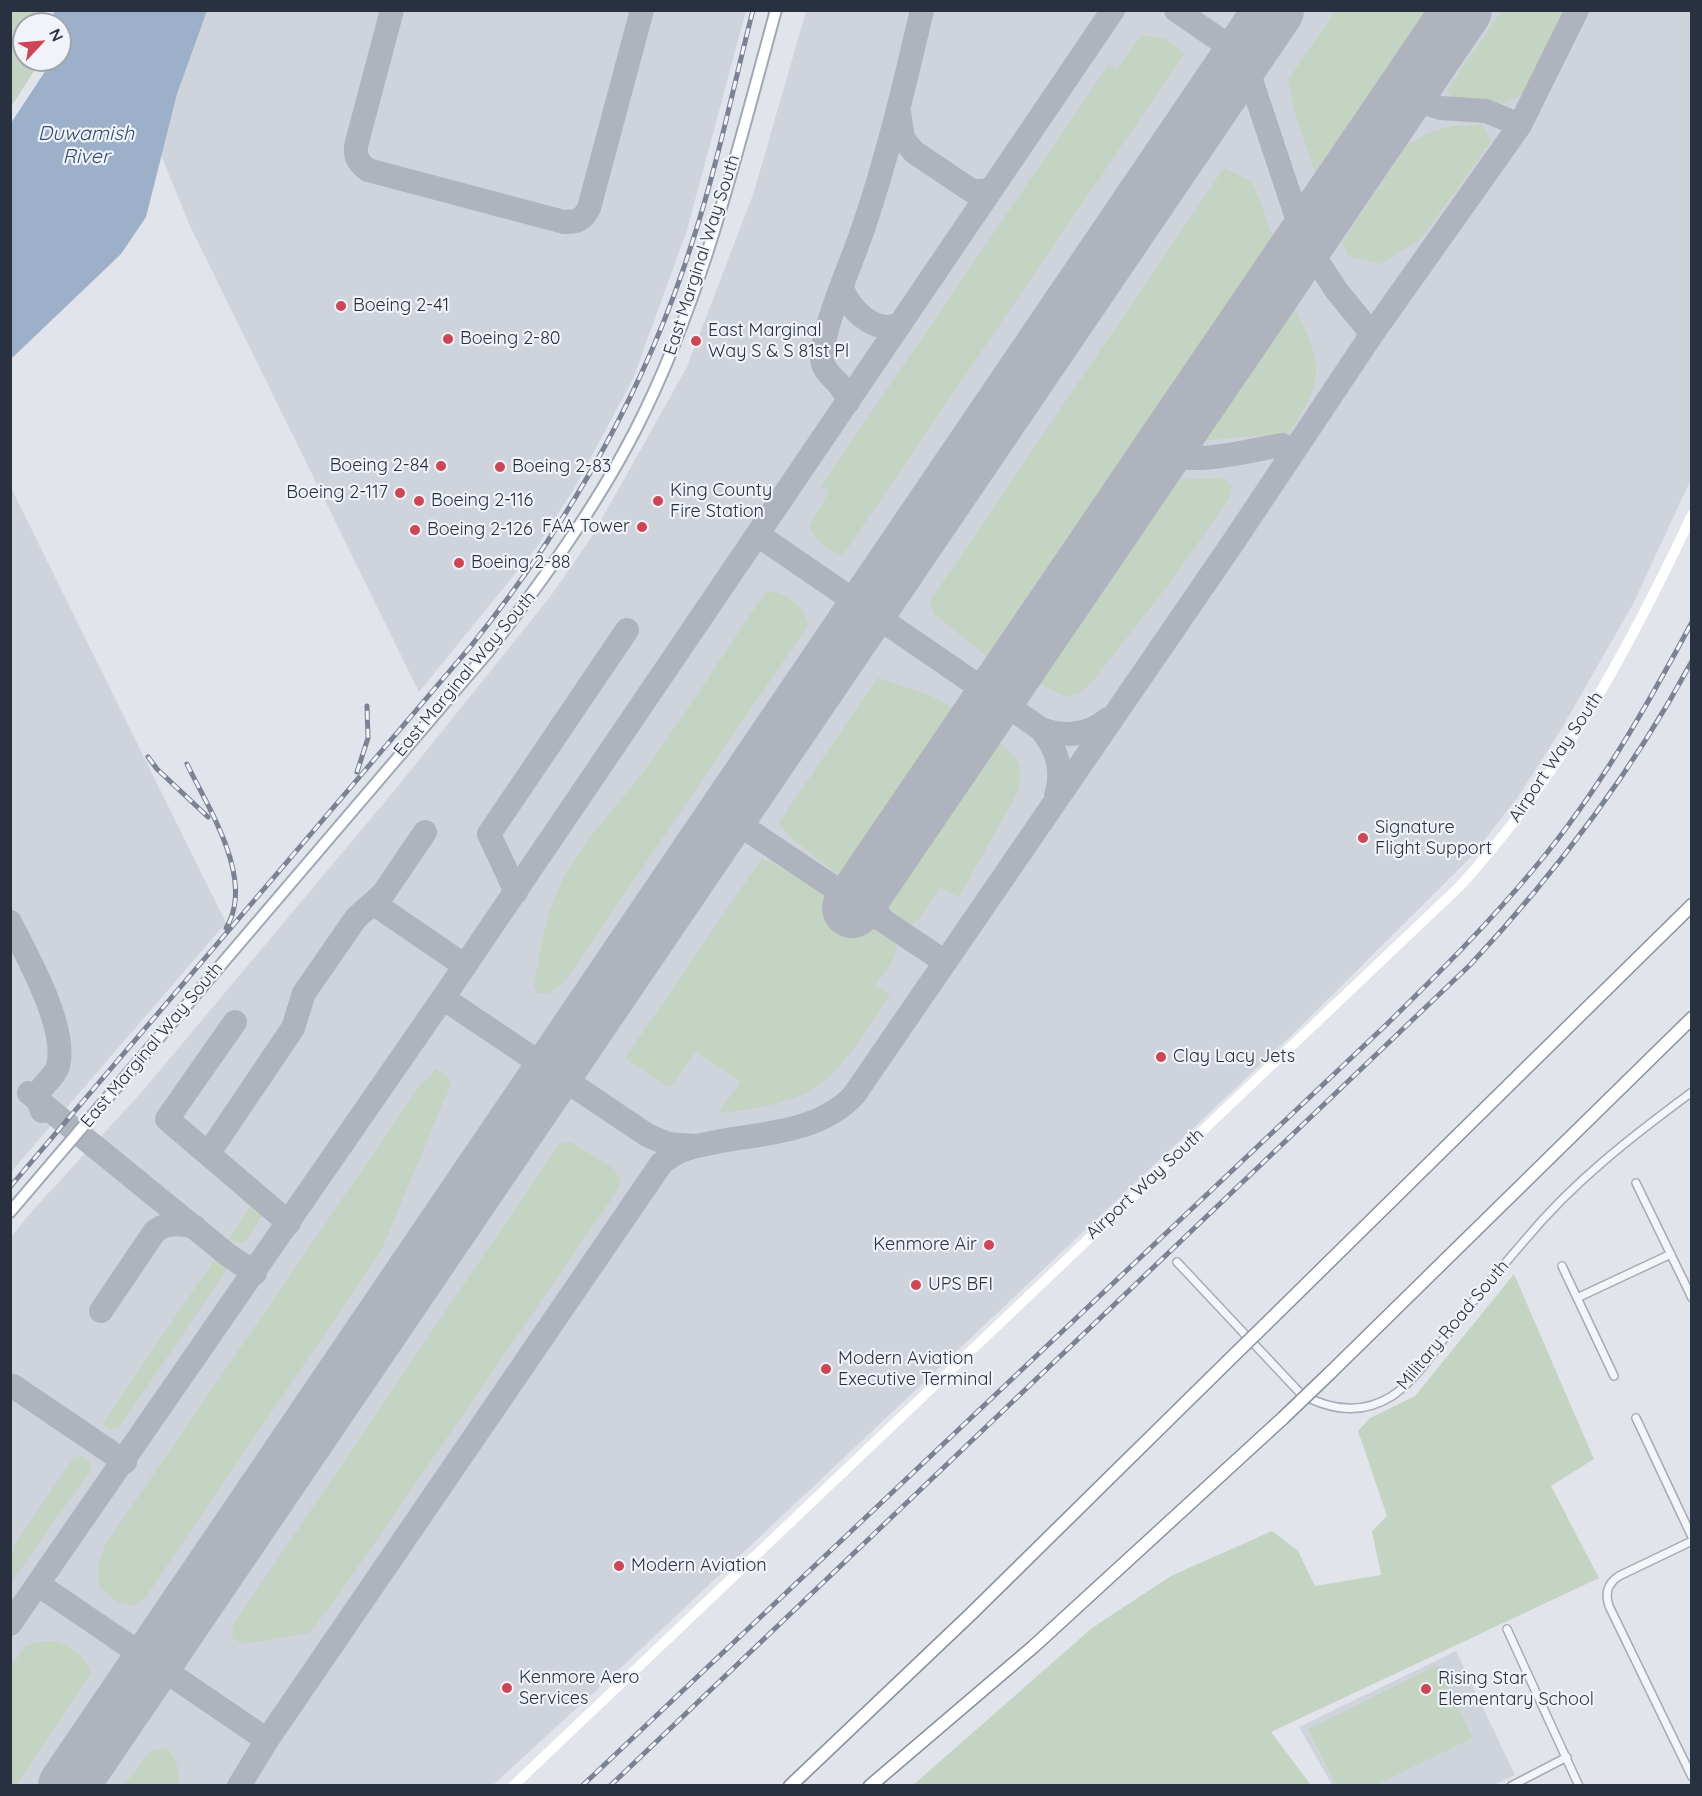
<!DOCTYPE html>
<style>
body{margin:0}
#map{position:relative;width:1702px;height:1796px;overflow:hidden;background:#e1e4ea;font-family:Quicksand,sans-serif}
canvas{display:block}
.frame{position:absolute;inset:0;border:12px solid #293141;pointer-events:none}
.north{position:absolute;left:12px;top:12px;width:60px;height:60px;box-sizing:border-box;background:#f0f3f7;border:2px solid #a0a5ae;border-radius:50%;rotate:64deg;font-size:16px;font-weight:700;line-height:24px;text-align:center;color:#293141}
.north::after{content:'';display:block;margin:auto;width:21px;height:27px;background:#cf4554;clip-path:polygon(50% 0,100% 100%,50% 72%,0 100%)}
</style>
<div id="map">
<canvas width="1702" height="1796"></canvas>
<div class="frame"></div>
<div class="north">N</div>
</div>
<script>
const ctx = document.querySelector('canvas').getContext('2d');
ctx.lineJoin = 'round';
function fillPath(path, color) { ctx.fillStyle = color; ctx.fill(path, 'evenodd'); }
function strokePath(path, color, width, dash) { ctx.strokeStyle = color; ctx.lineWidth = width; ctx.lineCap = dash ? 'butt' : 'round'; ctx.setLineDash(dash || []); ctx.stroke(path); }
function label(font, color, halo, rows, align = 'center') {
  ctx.font = font + ' Quicksand,sans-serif'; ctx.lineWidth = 4.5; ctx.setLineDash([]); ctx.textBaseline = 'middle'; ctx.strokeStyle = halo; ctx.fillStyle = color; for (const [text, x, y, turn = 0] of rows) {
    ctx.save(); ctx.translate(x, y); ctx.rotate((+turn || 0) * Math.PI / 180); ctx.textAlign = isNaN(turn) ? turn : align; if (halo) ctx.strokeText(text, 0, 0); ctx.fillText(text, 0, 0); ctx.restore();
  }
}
fillPath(new Path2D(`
 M207,11H746L687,230L633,379L575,487L536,548L419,692L190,226L161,155L177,94Z
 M806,11H1691V479L1633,604L1562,728L1518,797L1470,858L1295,1032L642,1648L493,1785H11L10,1238L33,1210L140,1094L394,791L550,597L591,538L687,367L754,192Z
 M11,488L226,923L11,1172H10Z
 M1456,1651L1515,1775L1494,1785H1332L1299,1727Z`), '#cfd3dc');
fillPath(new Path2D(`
 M11,10L45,11L43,24H24V60H38V65L11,107Z
 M1335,11H1430L1317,179L1293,107L1288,80Z
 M1501,11H1566C1537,72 1535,121 1453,99L1447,90Z
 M1141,35L1166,39L1184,54L843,555C826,551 818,542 809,526L829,492L821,486L1109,64L1117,69Z
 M1483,125L1491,142L1420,240L1380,264L1349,257L1342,242L1407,145L1428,133L1452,126Z
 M1224,168L1252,181L1275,241L990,659L934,614L930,601Z
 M1294,306C1322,363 1327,378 1289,433L1200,441Z
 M1222,478L1232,485L1229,499L1172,580L1093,681L1079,694L1065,697L1036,682L1173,479Z
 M775,591C792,598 804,606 808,625L563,984L549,993H538L534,985C540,953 544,922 557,892C578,845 616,808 647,767C688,711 725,651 765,593Z
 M877,678L931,696L957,710L849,868L840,877L790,837L779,823Z
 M995,739C1016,758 1025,760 1019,790L959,897L940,888L920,918L912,924L904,923L883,907L887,896Z
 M762,858L829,893L826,899L872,931L874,929L889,939L892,935C904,954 886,969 876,985L890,995C867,1028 845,1070 810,1091C785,1105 753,1108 725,1113L719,1111L741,1082L696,1052L672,1085L667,1087L625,1058Z
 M436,1069L448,1077L451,1084L381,1251L145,1598C127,1616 111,1598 98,1584V1566L105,1545L421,1084Z
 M571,1142L613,1168L621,1180L617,1191L333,1603L309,1633L244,1644L232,1638L233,1625L559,1144Z
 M245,1196L260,1208L263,1215L244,1243L228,1240L250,1207L242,1200Z
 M214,1260L227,1268L225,1272L119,1428L110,1430L102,1424Z
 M1514,1274L1594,1459L1551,1486L1599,1578L1271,1732L1311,1785H913L1092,1628L1171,1576L1272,1531L1298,1551L1315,1586L1381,1575L1372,1531L1387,1516L1358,1431L1370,1418L1415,1396Z
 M82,1456L88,1461L91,1469L11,1583V1550L74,1457Z
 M51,1641C70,1644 86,1656 91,1674L17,1785H11V1666L25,1647L36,1642Z
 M1437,1665L1473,1738L1376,1785H1336L1308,1729Z
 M164,1748C178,1755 178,1771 180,1785H124L150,1751Z`), '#c5d4c2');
fillPath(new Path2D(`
 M54,11H207L177,94L146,217L121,254L11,359V123L46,70L47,60H60V24H52Z`), '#9cb0ca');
strokePath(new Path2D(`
 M392,10L356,146C355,157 358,163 368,170L564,222C577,222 583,220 589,208L642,10
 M1176,10L1243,56L1305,242L1336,290L1372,334
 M1403,97L1441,108L1486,111L1520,125
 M899,112L903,139L914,152L972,191H985L993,187
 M842,288C849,310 878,337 901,323
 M848,402C846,382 821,376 822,356C824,322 853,260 864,226C888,155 905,83 922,10
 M1163,452C1192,467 1250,450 1282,445L1293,451
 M758,535L1041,729C1064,737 1088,736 1108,719
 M1041,729C1057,749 1064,770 1056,796
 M727,816L945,962
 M876,874C869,892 869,904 882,919
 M516,892L489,834L627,630
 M373,903L465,966
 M10,922C27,956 68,1028 58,1066C54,1079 41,1084 37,1097L42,1111
 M443,998L647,1135L668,1144L694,1146
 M235,1022L167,1119L289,1223
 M29,1093L228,1255L255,1273
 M208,1154L293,1028L304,993L356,918L383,894L425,832
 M101,1311L155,1231C167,1222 181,1223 195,1227
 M13,1386L125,1462
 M39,1585L267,1740
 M10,1624L443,998L1113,10
 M239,1786L267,1740L661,1164C677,1149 695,1146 716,1142C764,1133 820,1132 854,1095L1232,544L1372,334L1520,125L1577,10`), '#aeb3be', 24);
strokePath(new Path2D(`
 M852,908L1462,10
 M68,1786L1274,10`), '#aeb3be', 60);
const street = new Path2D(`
 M1636,1183L1692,1298
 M1177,1262L1301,1394C1330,1410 1362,1415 1392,1396C1416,1380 1434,1351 1452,1328C1475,1298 1500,1269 1525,1240C1573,1182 1631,1137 1692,1092
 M1562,1266L1614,1376
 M1577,1298L1671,1254
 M1636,1418L1692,1537
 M1692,1541L1619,1576C1607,1584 1605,1593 1609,1606L1692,1777
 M1507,1629L1579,1786
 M1511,1786L1567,1757`);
const primary = new Path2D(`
 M10,1212L488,652C542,581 595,509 636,429C703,298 737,151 776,10`);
const highway = new Path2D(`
 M1270,1320L1692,905
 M1330,1373L1692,1018
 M790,1786L971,1614L1227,1362
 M870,1786L1033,1647L1283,1418`);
strokePath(street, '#a6abb4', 10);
strokePath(primary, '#a0a8b5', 14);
strokePath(highway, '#8890a0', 15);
strokePath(street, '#f4f5f8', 7);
strokePath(new Path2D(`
 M513,1786L1460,886C1559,778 1630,647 1692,515`), '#fff', 10);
strokePath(primary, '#fff', 10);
strokePath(highway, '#fff', 12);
const rail = new Path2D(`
 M148,757L157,769L208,817
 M187,764C208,808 256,880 226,928
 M357,772L368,738L367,706
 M10,1187L471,646C568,525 645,391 692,243C717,167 733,88 753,10
 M582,1786L1387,1024C1439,973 1491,921 1537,865C1598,792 1647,706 1692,622
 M610,1786L1470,965C1556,873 1632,772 1692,661`);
strokePath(rail, '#7a8293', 5);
strokePath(rail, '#f0f3f7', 3, [9]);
const highwayBridge = new Path2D(`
 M1227,1362L1270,1320
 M1283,1418L1330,1373`);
strokePath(highwayBridge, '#8890a0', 15, []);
strokePath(highwayBridge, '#fff', 12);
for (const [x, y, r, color] of [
 [341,306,6,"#cf4554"],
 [448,339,6,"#cf4554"],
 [696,341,6,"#cf4554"],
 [441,466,6,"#cf4554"],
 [500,467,6,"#cf4554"],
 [400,493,6,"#cf4554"],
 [419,501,6,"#cf4554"],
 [658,501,6,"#cf4554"],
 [642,527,6,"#cf4554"],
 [415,530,6,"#cf4554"],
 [459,563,6,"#cf4554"],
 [1363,838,6,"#cf4554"],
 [1161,1057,6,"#cf4554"],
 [989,1245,6,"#cf4554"],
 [916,1285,6,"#cf4554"],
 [826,1369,6,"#cf4554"],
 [619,1566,6,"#cf4554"],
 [507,1688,6,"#cf4554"],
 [1426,1689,6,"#cf4554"]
]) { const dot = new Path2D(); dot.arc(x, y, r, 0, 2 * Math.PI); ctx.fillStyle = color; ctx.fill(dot); strokePath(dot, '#f0f3f7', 2); }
label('18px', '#293141', '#f0f3f7', [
 ["East Marginal Way South",702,255,-72],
 ["East Marginal Way South",465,674,-50],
 ["Airport Way South",1556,757,-56],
 ["East Marginal Way South",152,1045,-50],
 ["Airport Way South",1145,1184,-43],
 ["Military Road South",1453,1325,-50]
]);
label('18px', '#293141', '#f0f3f7', [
 ["Boeing 2-41",353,306],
 ["East Marginal",708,331],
 ["Way S & S 81st Pl",708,352],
 ["Boeing 2-80",460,339],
 ["Boeing 2-84",429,466,"right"],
 ["Boeing 2-83",512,467],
 ["King County",670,491],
 ["Fire Station",670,512],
 ["Boeing 2-117",388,493,"right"],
 ["Boeing 2-116",431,501],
 ["FAA Tower",630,527,"right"],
 ["Boeing 2-126",427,530],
 ["Boeing 2-88",471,563],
 ["Signature",1375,828],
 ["Flight Support",1375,849],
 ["Clay Lacy Jets",1173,1057],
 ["Kenmore Air",977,1245,"right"],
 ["UPS BFI",928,1285],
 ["Modern Aviation",838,1359],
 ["Executive Terminal",838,1380],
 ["Modern Aviation",631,1566],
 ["Kenmore Aero",519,1678],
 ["Services",519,1699],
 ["Rising Star",1438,1679],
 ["Elementary School",1438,1700]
], 'left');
label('italic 20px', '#334d76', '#f0f3f7', [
 ["Duwamish",86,134],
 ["River",86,157]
]);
</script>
